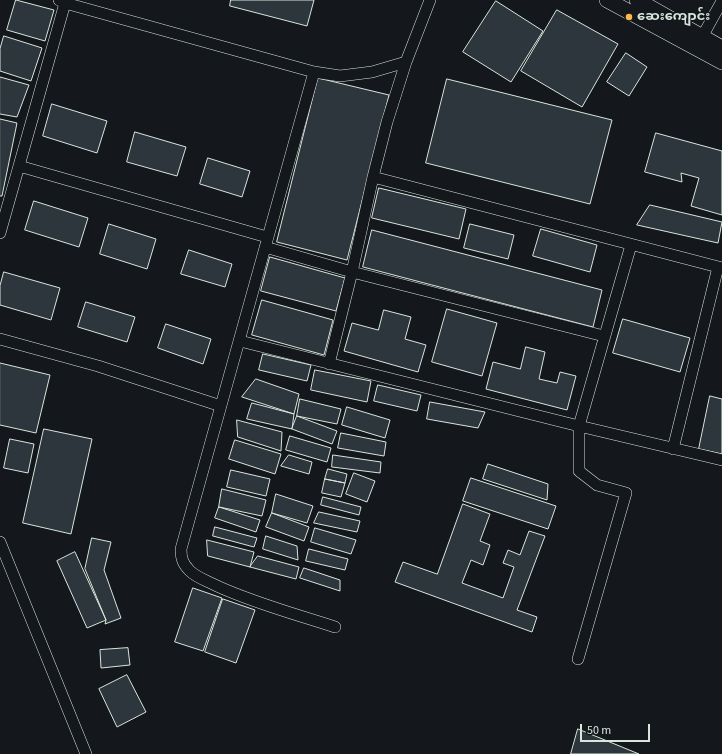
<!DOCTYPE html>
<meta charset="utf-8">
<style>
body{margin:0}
#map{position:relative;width:722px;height:754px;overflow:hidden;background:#14181c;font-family:"Source Sans 3",sans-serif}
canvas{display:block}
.scale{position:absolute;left:580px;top:724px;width:70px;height:18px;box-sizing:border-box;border:2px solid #d8e6dc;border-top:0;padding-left:5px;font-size:12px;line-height:14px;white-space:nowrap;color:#d8e6dc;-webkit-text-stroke:3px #14181c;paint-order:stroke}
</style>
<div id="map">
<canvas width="722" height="754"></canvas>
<div class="scale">50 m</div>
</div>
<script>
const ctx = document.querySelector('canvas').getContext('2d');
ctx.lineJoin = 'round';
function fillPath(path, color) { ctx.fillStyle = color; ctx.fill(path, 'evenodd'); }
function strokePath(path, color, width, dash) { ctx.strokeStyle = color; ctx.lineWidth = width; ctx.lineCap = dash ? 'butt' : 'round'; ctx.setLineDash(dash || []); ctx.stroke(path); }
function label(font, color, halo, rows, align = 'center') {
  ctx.font = font + ' "Source Sans 3","Noto Sans Myanmar",sans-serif'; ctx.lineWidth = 3; ctx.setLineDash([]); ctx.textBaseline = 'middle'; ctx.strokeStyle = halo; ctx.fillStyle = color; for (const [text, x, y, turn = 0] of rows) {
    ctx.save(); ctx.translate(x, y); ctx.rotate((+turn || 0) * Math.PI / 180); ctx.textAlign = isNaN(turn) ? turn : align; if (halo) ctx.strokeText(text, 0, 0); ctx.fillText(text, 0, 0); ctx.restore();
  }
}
const building = new Path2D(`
 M16,0L54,10L45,41L7,30Z
 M231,0H314L307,26L230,6Z
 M496,1L543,31L511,82L463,52Z
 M557,10L618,44L582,107L521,71Z
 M4,36L42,48L31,81L0,71V49Z
 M626,53L647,67L629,96L607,82Z
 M0,77L29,85L17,117L0,114Z
 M318,78L389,95L347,260L277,242Z
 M447,79L612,120L590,204L426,163Z
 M52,104L107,121L97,153L43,136Z
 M0,119L17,123L2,196H0Z
 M135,132L186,147L177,176L127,162Z
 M656,133L722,151V215L691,206L699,178L681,173L682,182L645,172Z
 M208,158L250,171L242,197L200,184Z
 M379,188L466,209L459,239L372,218Z
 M34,201L88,218L79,247L25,230Z
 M650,205L722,222L718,243L637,225Z
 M109,224L156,239L147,269L100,254Z
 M470,224L514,235L508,259L464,248Z
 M541,229L597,245L590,272L533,256Z
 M372,230L602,290L593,327L363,267Z
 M189,250L232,264L225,287L181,274Z
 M270,257L345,278L336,311L261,291Z
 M4,272L60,288L51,320L0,305V286Z
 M262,300L333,320L324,355L252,335Z
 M86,302L135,317L127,342L78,327Z
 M447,309L497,323L482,376L432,362Z
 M384,310L411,317L405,339L426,345L418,372L344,351L352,323L378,330Z
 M623,319L690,338L680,372L613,353Z
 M166,324L211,339L203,364L158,348Z
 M526,347L545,352L539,379L557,383L560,372L576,376L567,410L486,389L493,362L520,369Z
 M263,354L311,365L307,381L259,370Z
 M0,363L50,375L36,433L0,425Z
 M315,370L371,381L367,402L311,390Z
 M256,379L299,394L294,414L242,397Z
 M378,385L421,395L417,411L374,401Z
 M710,396L722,399V454L699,449Z
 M300,399L341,409L337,424L297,416Z
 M430,402L485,412L478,428L427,419Z
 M252,403L294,414L292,429L247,419Z
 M347,407L390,420L385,438L342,425Z
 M297,416L337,431L332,444L292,429Z
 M237,420L282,432L281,451L238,437Z
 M44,429L92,439L71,534L23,523Z
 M341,433L386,442L384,456L338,448Z
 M290,436L331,448L327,462L286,450Z
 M10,439L34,444L28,473L4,468Z
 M235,440L281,454L275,474L229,459Z
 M289,455L312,462L309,474L281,466Z
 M333,455L381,462L380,473L332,467Z
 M488,464L548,484L547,500L483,479Z
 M328,469L347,474L345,483L325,479Z
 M231,470L270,479L266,496L227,487Z
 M354,473L375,481L367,502L346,494Z
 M471,478L556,506L548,529L463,501Z
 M325,479L345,483L341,497L322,493Z
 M222,489L266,500L262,516L219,507Z
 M276,494L313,506L307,523L272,513Z
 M323,497L361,507L359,515L321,505Z
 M463,504L490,514L480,541L490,545L483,565L471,560L462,583L503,598L514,567L503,563L508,550L520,555L529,531L545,536L517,610L537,617L532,632L395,582L403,562L437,574Z
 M219,507L260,520L256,532L215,518Z
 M319,512L360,521L357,532L314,523Z
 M272,513L309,527L304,541L266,527Z
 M215,527L257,538L254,547L213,536Z
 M315,528L356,540L351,554L311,542Z
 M266,536L297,546L298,560L263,549Z
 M92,538L111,542L104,570L121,618L105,624L106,620L85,569Z
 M207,540L254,552L250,567L208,556Z
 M309,549L348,559L345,570L306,561Z
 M75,552L106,620L87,628L57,561Z
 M258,556L299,567L296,579L250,567Z
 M304,568L340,580V591L300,578Z
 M193,588L222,598L203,651L175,642Z
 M223,599L255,610L236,663L205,652Z
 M128,648L130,665L101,668L100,650Z
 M127,675L146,712L117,727L99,689Z
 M578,729L639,754H571Z`);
fillPath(building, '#2c363c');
strokePath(building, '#d8e6dc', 1);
const minor = new Path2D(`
 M59,0L65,3L314,72L340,76L372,72L406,62
 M702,37L722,1
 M314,72L181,549C181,559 183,564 190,571C197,578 208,581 217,586C254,603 295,614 335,627
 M19,166L267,237
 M373,177L722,268
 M0,233L65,3
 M265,247L352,272L604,336
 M0,339L98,366L221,406
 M240,341L579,426L722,460
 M329,364L352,272L373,177L387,122L406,62L430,0
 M673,449L718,267
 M0,542L86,754
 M578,659L626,493L597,485L579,471V426L631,245`);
const highway = new Path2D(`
 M607,0L722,62
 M637,0L722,48`);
strokePath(minor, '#d8e6dc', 12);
strokePath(highway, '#d8e6dc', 16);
strokePath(minor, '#14181c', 11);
strokePath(highway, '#14181c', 15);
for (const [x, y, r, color] of [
 [629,17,4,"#ffb74d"]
]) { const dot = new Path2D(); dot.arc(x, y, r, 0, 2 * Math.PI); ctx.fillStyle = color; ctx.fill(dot); strokePath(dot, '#14181c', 1.5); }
label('bold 13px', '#d8e6dc', '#14181c', [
 ["ဆေးကျောင်း",637,17]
], 'left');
</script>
